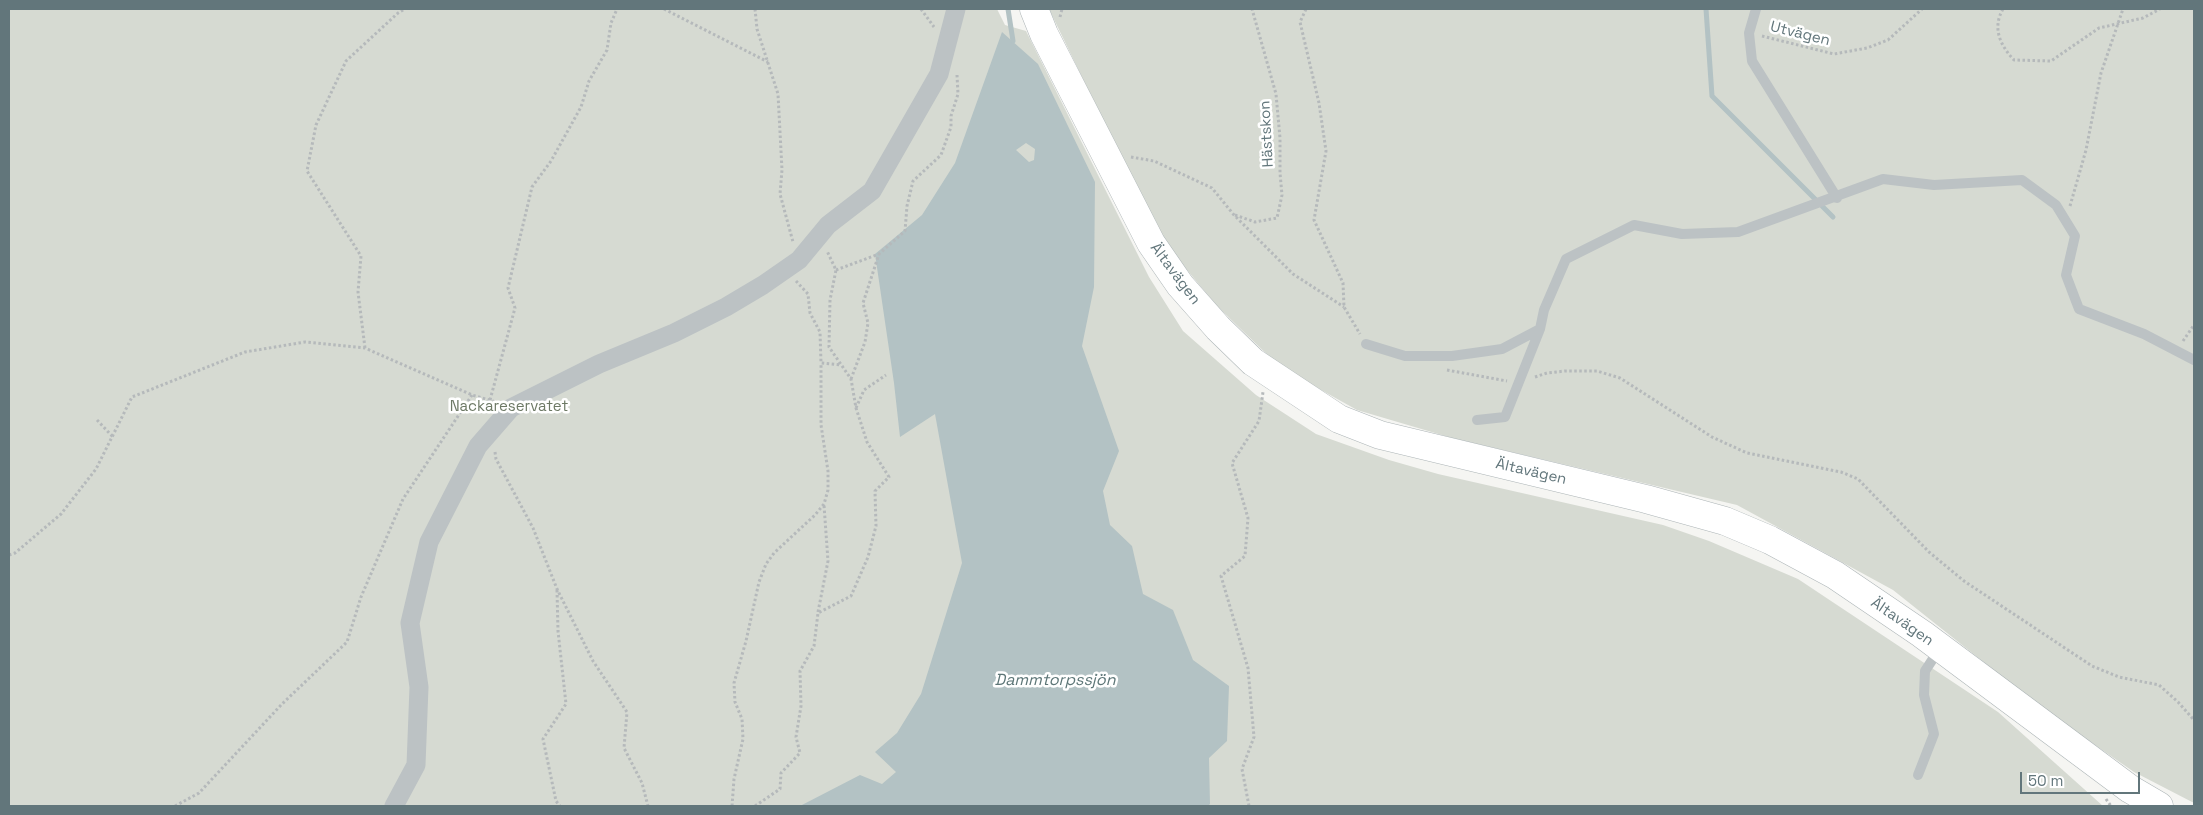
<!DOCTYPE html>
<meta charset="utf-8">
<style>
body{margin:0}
#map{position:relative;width:2203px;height:815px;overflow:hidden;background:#f5f5f2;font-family:"Space Grotesk",sans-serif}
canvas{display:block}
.frame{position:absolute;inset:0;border:10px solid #62767b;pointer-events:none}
.scale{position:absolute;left:2020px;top:772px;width:120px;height:22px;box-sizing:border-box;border:2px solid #62767b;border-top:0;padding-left:6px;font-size:15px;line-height:18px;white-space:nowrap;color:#62767b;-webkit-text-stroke:4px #fff;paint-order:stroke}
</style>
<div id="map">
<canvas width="2203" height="815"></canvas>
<div class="frame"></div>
<div class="scale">50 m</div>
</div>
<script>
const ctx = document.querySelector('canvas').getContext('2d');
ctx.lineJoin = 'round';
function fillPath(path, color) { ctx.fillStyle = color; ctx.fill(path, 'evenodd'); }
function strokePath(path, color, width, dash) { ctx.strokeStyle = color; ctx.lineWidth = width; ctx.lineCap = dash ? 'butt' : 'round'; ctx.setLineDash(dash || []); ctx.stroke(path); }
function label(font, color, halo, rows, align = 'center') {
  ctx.font = font + ' "Space Grotesk",sans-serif'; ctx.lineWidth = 5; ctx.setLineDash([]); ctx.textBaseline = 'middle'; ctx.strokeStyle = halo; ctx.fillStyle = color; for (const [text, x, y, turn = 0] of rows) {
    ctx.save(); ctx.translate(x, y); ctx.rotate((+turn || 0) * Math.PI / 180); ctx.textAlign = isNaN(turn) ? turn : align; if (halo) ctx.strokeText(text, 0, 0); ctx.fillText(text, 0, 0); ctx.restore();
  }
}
fillPath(new Path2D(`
 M9,9H997L1005,25L1026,31L1149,277L1183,331L1256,395L1316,434L1389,460L1438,474L1663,525L1709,541L1798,579L1998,712L2103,806H9Z
 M1049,9H2194V803L2134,772L2040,707L1893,590L1737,505L1452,438L1357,410L1280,367L1216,305L1159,236Z`), '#d6dad2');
fillPath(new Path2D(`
 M1002,32L1038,64L1095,182L1094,287L1082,346L1119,451L1103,491L1110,525L1132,546L1143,594L1173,610L1193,660L1229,686L1227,741L1209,758L1210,804L1208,806H800L860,775L882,784L896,772L875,752L897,733L921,694L962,563L935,414L900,437L894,383L875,254L922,215L955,163ZM1026,143L1035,149L1034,160L1029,162L1016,150Z`), '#b3c2c4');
strokePath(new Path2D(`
 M1008,9L1013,41
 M1706,9L1712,96L1817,201
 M1822,206L1833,217`), '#b3c2c4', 5);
const secondary = new Path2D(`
 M1034,9L1044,34L1151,243L1180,285L1218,328L1253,362L1339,419L1380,435L1646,499L1725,521L1770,540L1835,575L1922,634L2130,789L2159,806`);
strokePath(secondary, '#adb5b7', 29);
strokePath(new Path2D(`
 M664,9L768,62
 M755,9L757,29L778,94L782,170L780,194L793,242
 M921,9L934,27
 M1306,9L1300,22L1319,103L1326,151L1314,220L1343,283L1344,307L1360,334
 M2003,9C1992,28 2000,45 2014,60L2051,61L2099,28L2143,18L2160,9
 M1060,17L1062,9
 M1762,36L1834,54L1867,48L1888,40L1922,9
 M1131,157L1154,161L1212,188L1234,215L1293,274L1344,307
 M2070,206L2086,150L2101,73L2123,9
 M1235,215L1255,222L1277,218L1282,195L1280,173V138L1276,94L1252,9
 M836,270L879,254L905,231L907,206L913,181L941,155L951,127V116L958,94L957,75
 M796,281L808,294L810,313L820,332L821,363L841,365
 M2183,341L2194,325
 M365,348L358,292L361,256L307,171L316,125L346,61L398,13L405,9
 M1447,370L1507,381
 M1535,377L1547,373L1565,371H1597L1620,378L1712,437L1747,453L1841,472L1858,479L1929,552L1964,581L2092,666L2119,677L2159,685L2178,702L2194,720
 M851,379L865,342L868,323L863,303L879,254
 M490,400L515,308L508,288L532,187L551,161L581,107L589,81L607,50L611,23L617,9
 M856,408L864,390L886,375
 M97,420L113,437
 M495,452L496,459L533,528L557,589L593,661L627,712L624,748L642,783L648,806
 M9,555L15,553L61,514L96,469L132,397L245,352L305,342L365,348L472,395L496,402
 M557,590L558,631L566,704L543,739L556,801L560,806
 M818,612L828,561L824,505
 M2106,799L2111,806
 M175,806L199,793L282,704L347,642L361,597L403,499L472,395
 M732,806L734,779L743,739L742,719L735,702L734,683L746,641L759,582L766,564L774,553L815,515L824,504L828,490V471L821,425V363
 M755,806L780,789L781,773L800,753L796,737L801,706L800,671L814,646L818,613L851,596L868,557L876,526L875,491L889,477L867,442L856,408L851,379L829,347L830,300L836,270L827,251
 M1249,806L1242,769L1254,737L1248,668L1221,576L1245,556L1248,518L1232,463L1259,421L1263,392`), '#b5b9bb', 3, [2.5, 2.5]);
strokePath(new Path2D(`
 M1756,9L1749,33L1752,61L1837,198
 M1366,344L1405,356H1452L1502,349L1540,329
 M1477,420L1505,417L1540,329L1544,310L1566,259L1634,225L1682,234L1738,232L1883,179L1934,185L2022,180L2056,205L2075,236L2066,275L2079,309L2144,334L2194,360
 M1918,775L1934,734L1924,695L1925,671L1940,648`), '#bcc2c4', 10);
strokePath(new Path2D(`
 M394,806L416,765L419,687L410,623L429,542L478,446L511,408L599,364L674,333L726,307L763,285L799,260L828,225L872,191L939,74L956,9`), '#bcc2c4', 19);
strokePath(secondary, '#fff', 28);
label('15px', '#62767b', '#fff', [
 ["Utvägen",1800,34,14],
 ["Hästskon",1267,134,-93],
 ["Ältavägen",1175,274,53],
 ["Ältavägen",1531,472,13],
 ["Ältavägen",1902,622,35]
]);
label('15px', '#6d7965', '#fff', [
 ["Nackareservatet",509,407]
]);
label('italic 16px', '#5d7677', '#fff', [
 ["Dammtorpssjön",1055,681]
]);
</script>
